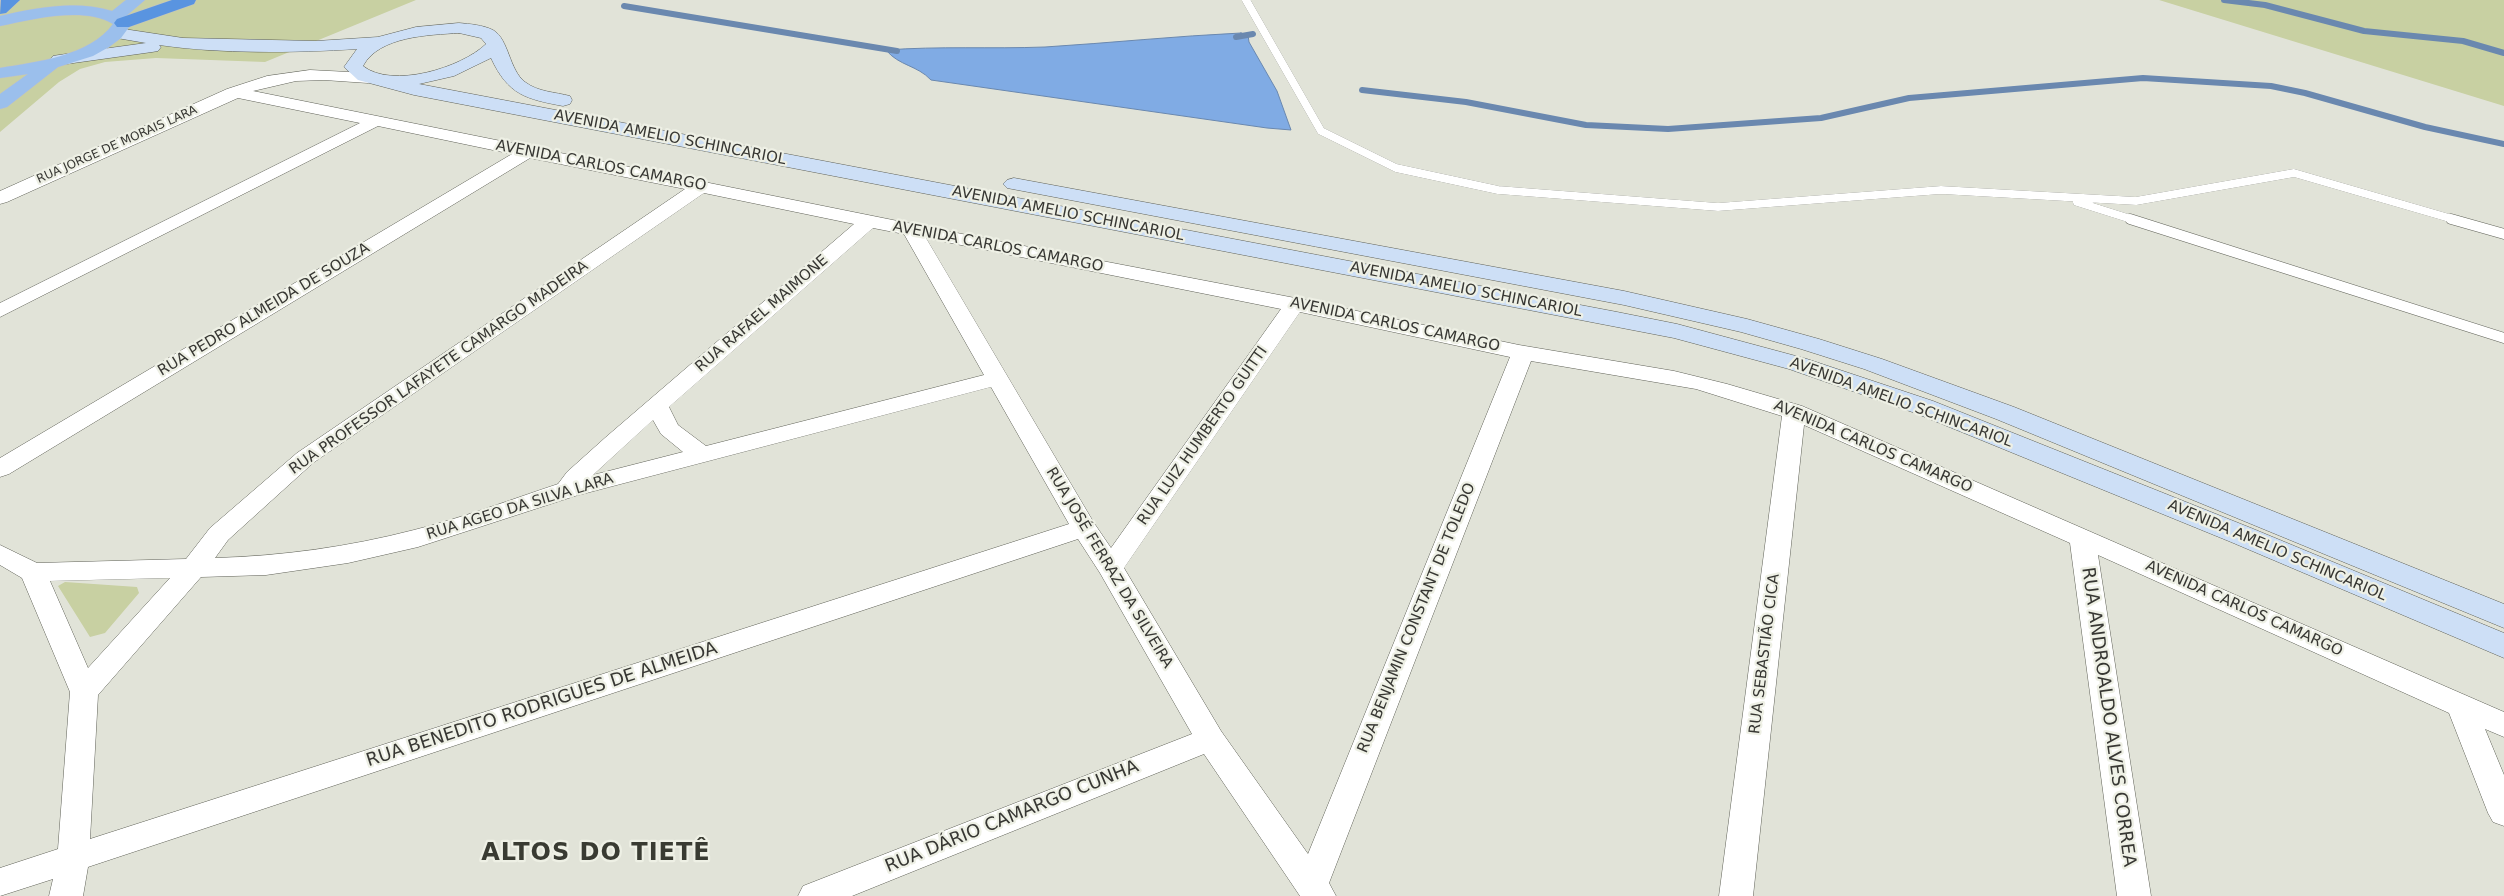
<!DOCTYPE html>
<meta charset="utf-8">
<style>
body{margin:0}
canvas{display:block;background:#e1e3d8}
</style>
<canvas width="2504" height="896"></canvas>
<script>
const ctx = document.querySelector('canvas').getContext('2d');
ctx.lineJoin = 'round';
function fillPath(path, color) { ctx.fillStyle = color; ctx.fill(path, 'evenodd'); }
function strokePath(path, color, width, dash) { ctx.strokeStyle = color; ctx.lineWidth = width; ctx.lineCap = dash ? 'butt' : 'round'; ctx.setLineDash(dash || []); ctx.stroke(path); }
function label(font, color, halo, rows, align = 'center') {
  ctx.font = font + ' "DejaVu Sans",sans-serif'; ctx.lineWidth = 4.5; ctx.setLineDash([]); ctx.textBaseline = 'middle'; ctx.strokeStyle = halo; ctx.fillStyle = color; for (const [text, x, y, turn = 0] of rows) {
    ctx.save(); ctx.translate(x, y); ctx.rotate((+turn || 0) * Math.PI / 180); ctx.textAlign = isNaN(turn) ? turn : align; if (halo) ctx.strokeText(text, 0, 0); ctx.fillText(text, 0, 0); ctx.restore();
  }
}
fillPath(new Path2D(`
 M0,0H416L265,62L156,58L105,62L80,69L59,82L0,132Z
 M2159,0H2504V106Z
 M65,582L137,587L139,593L105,633L90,637L58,586Z`), '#c8d0a2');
const water = new Path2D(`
 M1241,33L1248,35L1249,42L1277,91L1291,130L1267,128L931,80C917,65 899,66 886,50C939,46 991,49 1045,47C1110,43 1176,36 1241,33Z`);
fillPath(water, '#80abe4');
strokePath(water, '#6a88af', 1);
strokePath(new Path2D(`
 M2224,0L2265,5L2364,31L2463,41L2504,53
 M624,6L897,51
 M1236,37L1253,34
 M1362,90L1466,102L1586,125L1668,129L1821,118L1909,98L2143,78L2271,86L2305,93L2425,127L2504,144`), '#6a88af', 6);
const laneFar1 = new Path2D(`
 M1246,0L1321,131L1396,168L1498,190L1718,207L1941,190L2136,201L2294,173L2456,220
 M2077,202L2134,220`);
const lane = new Path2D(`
 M2130,219L2504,338
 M2451,219L2504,234`);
const street = new Path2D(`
 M310,70L368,73L376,78L368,83L324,80L296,81L253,91L972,236L1295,298L1519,345L1674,371L1727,384L1802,406L2504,712V737L2485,729L2504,775V826L2493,822L2488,813L2449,713L2098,555L2151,896H2117L2070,543L1804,425L1753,896H1719L1782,416L1696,389L1531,361L1329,883L1336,896H1300L1204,754L852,896H798L803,886L1192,734L1100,573L1078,539L88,867L83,896H49L53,879L0,896V868L58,849L70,692L22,578L0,565V545L37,563L186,559L210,528L297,453L685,189L530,158L9,474L0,477V458L512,154L378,126L0,317V303L360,123L238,98L7,202L0,204V191L227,89L267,76ZM704,193L854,224L606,437L567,472L558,484C510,500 462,518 414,530C348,547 282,556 215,558L228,540L313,463ZM873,228L904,234L984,375L706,446L678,425L669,407ZM926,238L1281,309L1111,548L1094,523ZM1300,312L1510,357L1308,854L1221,731L1124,568ZM991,387L1069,524L90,839L98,695L201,577L266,575L348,563L418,547L575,496ZM653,420L661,434L683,452L593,475ZM170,578L88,668L50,581Z`);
const secondary = new Path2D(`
 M459,23C470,24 483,25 493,30C509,39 509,70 525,82C538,92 555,92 570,96L572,100L570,104L563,106C526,99 508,95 491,58L454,76L419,84L1617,312L1677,324L1807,359L1933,401L2251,528L2504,633V658L2231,542L1915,413L1789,369L1674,338L414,95L358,80L344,67L357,49C296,53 220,54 159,45L161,47L158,51L152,52L59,65L53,64L50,60L53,56L59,55L146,43L111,37L108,33L111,29L117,28L183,38L316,41L378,37L416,27ZM459,33L481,38L486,44C461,68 392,89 363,66C379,36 429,35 459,33Z
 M1014,178L1624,291L1747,319L1819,339L1882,359L2014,407L2504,604V628L1996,419L1864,369L1801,349L1741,332L1624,305L1007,188L1003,184L1007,180Z`);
const primary = new Path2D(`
 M126,0H145L125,17L132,23L121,38L109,47L93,56L58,67L7,107L0,109V94L28,74L0,78V68C36,62 90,56 113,24C85,6 32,19 0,26V16C36,8 75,0 112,11Z`);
const highway = new Path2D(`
 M1,0H20L6,13L0,14Z
 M172,0H196L194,4L129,27H117L114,23L117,19Z`);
strokePath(laneFar1, '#606258', 8);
strokePath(lane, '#606258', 11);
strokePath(street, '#606258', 1);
strokePath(secondary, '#606258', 1);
strokePath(primary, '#c3c3c2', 1);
strokePath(highway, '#c3c3c2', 1);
strokePath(laneFar1, '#fff', 8);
strokePath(lane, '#fff', 10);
fillPath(street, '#fff');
fillPath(secondary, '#cddff6');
fillPath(primary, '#9bbfec');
fillPath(highway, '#5994e0');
label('12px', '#373733', '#eef0e5', [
 ["RUA JORGE DE MORAIS LARA",117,145,-24]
]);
label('15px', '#373733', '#eef0e5', [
 ["AVENIDA AMELIO SCHINCARIOL",670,138,11],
 ["AVENIDA CARLOS CAMARGO",601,166,11],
 ["AVENIDA AMELIO SCHINCARIOL",1068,214,11],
 ["AVENIDA CARLOS CAMARGO",998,247,11],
 ["AVENIDA AMELIO SCHINCARIOL",1466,290,11],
 ["RUA PEDRO ALMEIDA DE SOUZA",264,310,-31],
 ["RUA RAFAEL MAIMONE",762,314,-41],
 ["AVENIDA CARLOS CAMARGO",1395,325,12],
 ["RUA PROFESSOR LAFAYETE CAMARGO MADEIRA",439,368,-35],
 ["AVENIDA AMELIO SCHINCARIOL",1901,403,20],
 ["RUA LUIZ HUMBERTO GUITTI",1203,436,-55],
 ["AVENIDA CARLOS CAMARGO",1873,447,23],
 ["RUA AGEO DA SILVA LARA",520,507,-17],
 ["AVENIDA AMELIO SCHINCARIOL",2277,551,23],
 ["RUA JOSÉ FERRAZ DA SILVEIRA",1109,568,59],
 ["AVENIDA CARLOS CAMARGO",2244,609,24],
 ["RUA BENJAMIN CONSTANT DE TOLEDO",1417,618,-68],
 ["RUA SEBASTIÃO CICA",1765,654,-83]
]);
label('18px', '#373733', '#eef0e5', [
 ["RUA BENEDITO RODRIGUES DE ALMEIDA",542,705,-18],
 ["RUA ANDROALDO ALVES CORREA",2108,717,82],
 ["RUA DÁRIO CAMARGO CUNHA",1012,817,-22]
]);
ctx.letterSpacing = '1px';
label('bold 24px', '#393b32', '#eef0e5', [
 ["ALTOS DO TIETÊ",596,854]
]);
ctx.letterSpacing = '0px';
</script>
